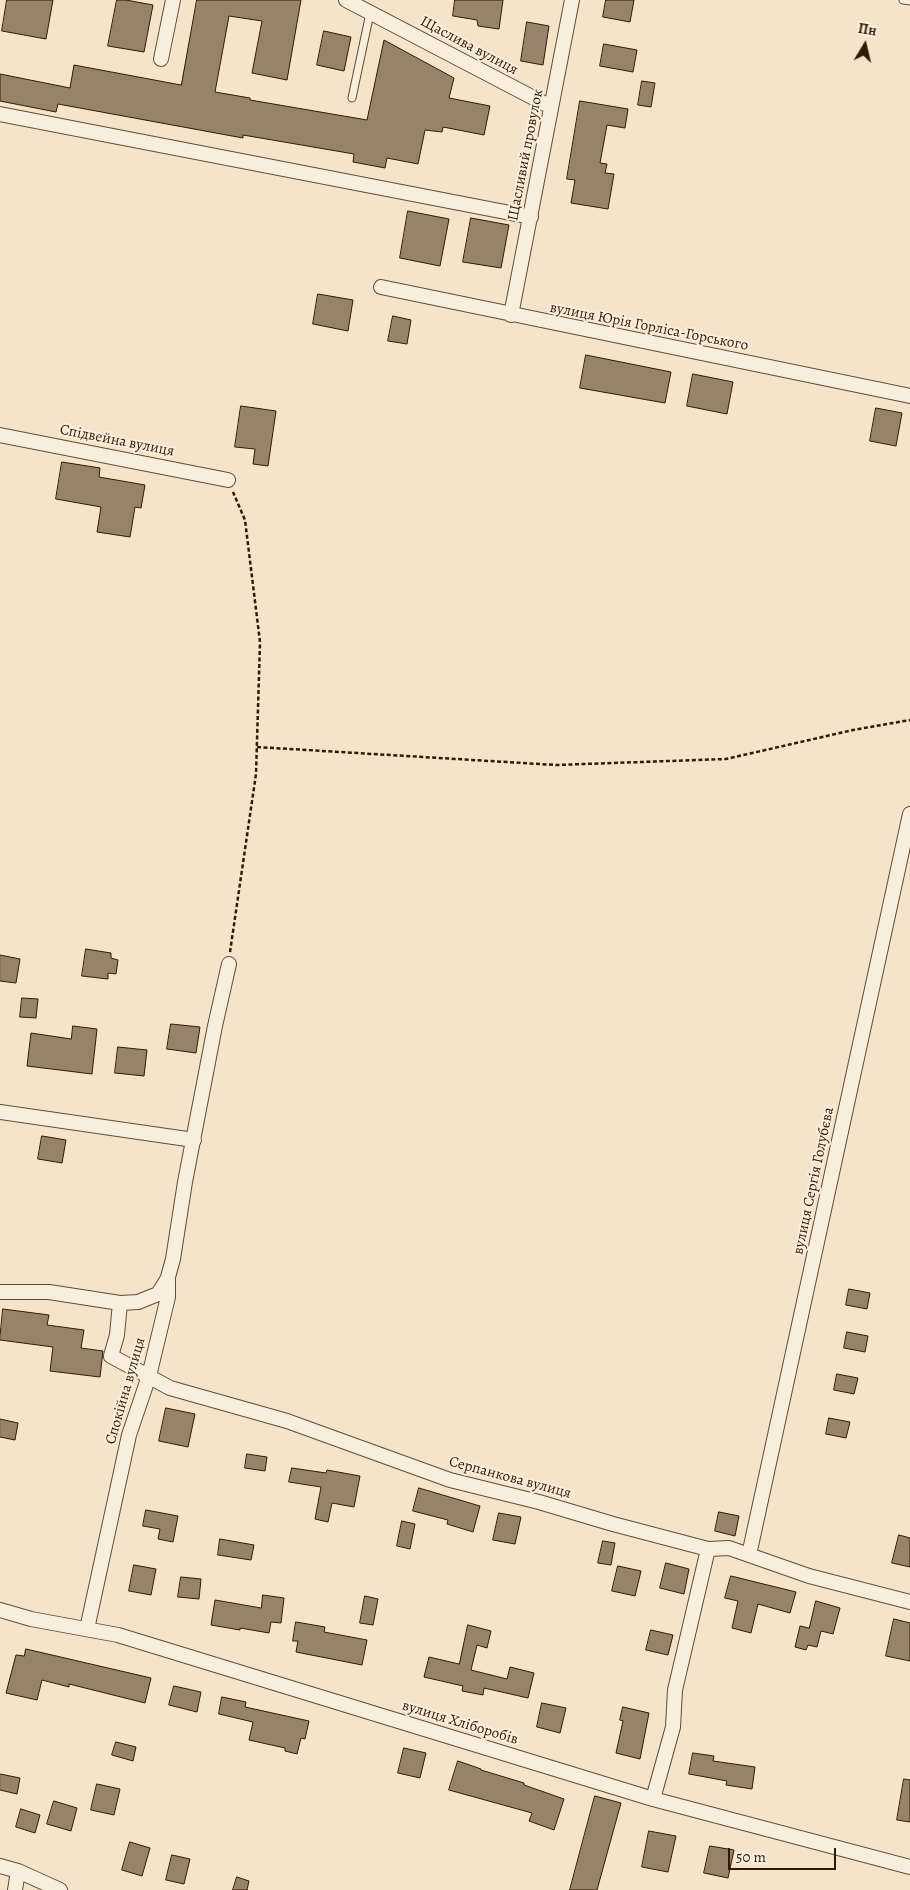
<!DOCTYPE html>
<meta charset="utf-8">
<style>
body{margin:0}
#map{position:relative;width:910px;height:1890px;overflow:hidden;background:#f4e5ca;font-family:Alegreya,serif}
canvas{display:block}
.north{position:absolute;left:840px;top:20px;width:50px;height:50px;-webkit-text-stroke:4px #f8eedd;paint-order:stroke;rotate:9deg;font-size:14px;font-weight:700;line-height:20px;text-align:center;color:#321904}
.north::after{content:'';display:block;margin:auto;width:18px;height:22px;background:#321904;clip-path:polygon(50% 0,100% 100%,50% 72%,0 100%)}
.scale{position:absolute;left:728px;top:1848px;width:108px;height:22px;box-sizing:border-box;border:2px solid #321904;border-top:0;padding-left:6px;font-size:15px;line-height:18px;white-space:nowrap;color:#321904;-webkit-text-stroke:4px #f8eedd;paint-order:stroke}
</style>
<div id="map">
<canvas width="910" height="1890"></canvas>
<div class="north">Пн</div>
<div class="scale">50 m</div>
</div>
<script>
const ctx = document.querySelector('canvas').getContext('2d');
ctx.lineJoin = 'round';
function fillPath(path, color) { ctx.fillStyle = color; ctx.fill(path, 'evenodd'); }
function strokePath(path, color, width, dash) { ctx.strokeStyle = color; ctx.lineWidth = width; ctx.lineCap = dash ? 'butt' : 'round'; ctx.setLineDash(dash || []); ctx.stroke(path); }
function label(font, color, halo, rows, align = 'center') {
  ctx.font = font + ' Alegreya,serif'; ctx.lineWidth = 4; ctx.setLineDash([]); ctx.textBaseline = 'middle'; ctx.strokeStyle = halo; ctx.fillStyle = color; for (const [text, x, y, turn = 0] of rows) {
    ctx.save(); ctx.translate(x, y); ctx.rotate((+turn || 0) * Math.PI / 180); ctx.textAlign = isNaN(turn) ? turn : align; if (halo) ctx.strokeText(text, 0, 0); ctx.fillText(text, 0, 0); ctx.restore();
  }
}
const building = new Path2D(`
 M7,0H53L46,39L2,31Z
 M117,0H126L153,5L144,52L108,46Z
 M197,0H301L287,80L252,73L262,21L229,16L215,92L250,98V100L367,120L384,40L454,78L449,98L490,106L484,135L443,127L442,132L425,130L418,164L387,158L385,168L353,162L354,154L243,135V138L58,104L56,112L0,101V74L70,88L74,65L181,85Z
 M455,0H503L499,29L478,26L477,20L453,16Z
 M606,0H634L630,22L603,17Z
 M527,22L549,26L543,65L521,61Z
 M324,31L351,37L344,71L317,65Z
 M604,44L637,50L633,72L600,66Z
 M642,81L655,83L651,107L638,105Z
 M580,101L628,109L625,128L607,125L600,163L607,164L605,173L614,174L608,209L571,203L575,180L567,179Z
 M408,211L449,219L440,266L400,258Z
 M471,218L509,225L501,268L463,262Z
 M318,294L353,300L348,331L313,324Z
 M393,316L411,320L407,344L388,341Z
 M586,355L671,372L665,403L580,388Z
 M693,374L733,382L727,414L687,406Z
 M241,406L276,411L268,466L253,464L255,449L235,447Z
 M876,408L902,413L896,446L870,441Z
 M62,462L100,468L99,477L145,485L141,508L135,507L130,537L97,532L101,507L56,499Z
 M86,949L111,953V958L118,960L116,974L108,973V979L82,976Z
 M0,955L20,959L16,983L0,981Z
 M22,998L38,999L36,1018L20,1017Z
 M171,1024L200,1027L196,1053L167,1049Z
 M73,1026L97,1029L92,1074L27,1066L31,1033L71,1039Z
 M118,1047L147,1050L144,1076L115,1073Z
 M42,1136L66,1140L62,1163L38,1159Z
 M849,1289L870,1293L867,1309L846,1305Z
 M3,1309L49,1315L47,1325L84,1330L81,1348L103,1351L100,1377L50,1371L53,1347L0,1340Z
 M847,1332L868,1336L865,1352L844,1348Z
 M837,1374L858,1378L854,1394L834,1390Z
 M166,1408L195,1414L188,1447L159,1441Z
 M829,1418L850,1422L846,1438L826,1434Z
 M0,1419L18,1423L15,1440L0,1437Z
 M247,1454L267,1457L265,1471L245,1468Z
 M292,1468L326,1473L327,1470L360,1476L354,1507L332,1503L328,1522L315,1519L321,1487L289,1482Z
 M419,1488L480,1506L473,1532L447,1524L448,1520L413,1511Z
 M146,1510L178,1516L173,1542L158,1539L160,1529L143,1526Z
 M719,1512L739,1516L735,1536L715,1531Z
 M499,1513L521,1517L515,1544L493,1540Z
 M402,1521L415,1524L410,1549L397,1546Z
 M899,1535L910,1538V1567L892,1563Z
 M220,1539L254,1545L251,1560L218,1555Z
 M603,1541L615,1543L611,1565L598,1563Z
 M666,1563L689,1569L684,1594L660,1588Z
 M134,1565L156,1569L151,1595L129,1591Z
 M618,1566L641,1571L635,1596L612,1591Z
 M731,1576L796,1592L790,1613L758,1604L751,1633L732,1628L738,1601L725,1598Z
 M181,1577L201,1579L199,1599L178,1597Z
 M263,1595L284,1598L281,1623L271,1622L269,1633L240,1628V1630L211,1625L215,1600L261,1608Z
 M365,1596L378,1599L373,1625L360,1623Z
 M816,1601L840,1608L833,1634L821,1631L817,1647L808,1645L806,1650L795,1647L800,1626L809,1628Z
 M894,1619L910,1623V1661L886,1656Z
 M296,1622L325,1627L324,1632L367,1640L362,1665L296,1652L298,1641H293Z
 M468,1625L491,1631L487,1648L477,1645L471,1670L507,1679L510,1667L534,1673L528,1698L484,1688L483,1695L462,1691L463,1686L424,1677L429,1657L459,1664Z
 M651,1630L673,1635L668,1655L646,1650Z
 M26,1649L151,1678L145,1703L69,1684V1687L42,1680L37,1700L6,1693L16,1655L24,1656Z
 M174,1686L201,1692L197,1712L169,1705Z
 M222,1697L246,1702L245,1707L309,1721L305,1739L301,1738L297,1754L285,1751V1748L249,1740L253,1722L219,1714Z
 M542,1703L566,1708L560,1733L537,1727Z
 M623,1707L649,1713L640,1759L616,1753L623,1721L620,1720Z
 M116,1742L136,1747L133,1761L112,1755Z
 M404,1748L426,1753L420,1778L398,1773Z
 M693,1753L714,1756L713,1761L755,1767L752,1789L726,1785L727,1781L689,1774Z
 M458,1761L481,1769V1770L524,1783V1785L564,1799L554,1830L529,1821L532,1813L449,1790Z
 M0,1774L20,1778L17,1794L0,1790Z
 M904,1779L910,1780V1822L897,1820Z
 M97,1784L120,1789L114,1815L91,1810Z
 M595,1796L621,1803L597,1890H570Z
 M54,1801L77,1808L71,1831L47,1824Z
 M21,1809L40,1815L35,1833L16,1827Z
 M649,1831L676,1836L668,1872L642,1867Z
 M130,1842L150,1848L142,1876L122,1870Z
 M710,1846L734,1850L728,1878L704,1873Z
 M172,1855L190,1859L184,1884L166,1880Z
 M237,1877L249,1881L247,1890H233Z`);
fillPath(building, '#97836b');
strokePath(building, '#321904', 1);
const service = new Path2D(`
 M903,0L910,1
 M352,98L370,13`);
const minor = new Path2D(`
 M346,0L551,107
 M161,59L173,0
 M0,114L531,217
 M381,287L910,396
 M511,315L572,0
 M0,435L228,480
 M0,1112L194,1140
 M0,1292H49L120,1303L138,1302L158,1294L168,1278
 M120,1303L117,1335L111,1356L170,1388L287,1421L450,1480L539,1502L613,1524L708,1549L729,1548L809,1576L910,1602
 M749,1555L910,814
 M0,1610L31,1619L118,1635L653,1799L910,1867
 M87,1629L129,1435L149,1376L168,1297V1277L173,1259L185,1182L215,1026L229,964
 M653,1799L673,1727L675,1690L708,1549
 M0,1866L18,1871L60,1890
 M15,1890L18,1871`);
strokePath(service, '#624c36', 9);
strokePath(minor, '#624c36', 16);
strokePath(new Path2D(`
 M257,747L556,765L726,759L853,730L910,720
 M230,952L256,774L260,642L245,520L233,492`), '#321904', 2.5, [4, 2.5]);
strokePath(service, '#f8eedd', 7);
strokePath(minor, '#f8eedd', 14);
label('15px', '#321904', '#f8eedd', [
 ["Щаслива вулиця",469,46,28],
 ["Щасливий провулок",526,155,-79],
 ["вулиця Юрія Горліса-Горського",649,327,11],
 ["Спідвейна вулиця",117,441,11],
 ["вулиця Сергія Голубєва",814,1181,-78],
 ["Спокійна вулиця",126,1391,-74],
 ["Серпанкова вулиця",510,1478,15],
 ["вулиця Хліборобів",460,1723,17]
]);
</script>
